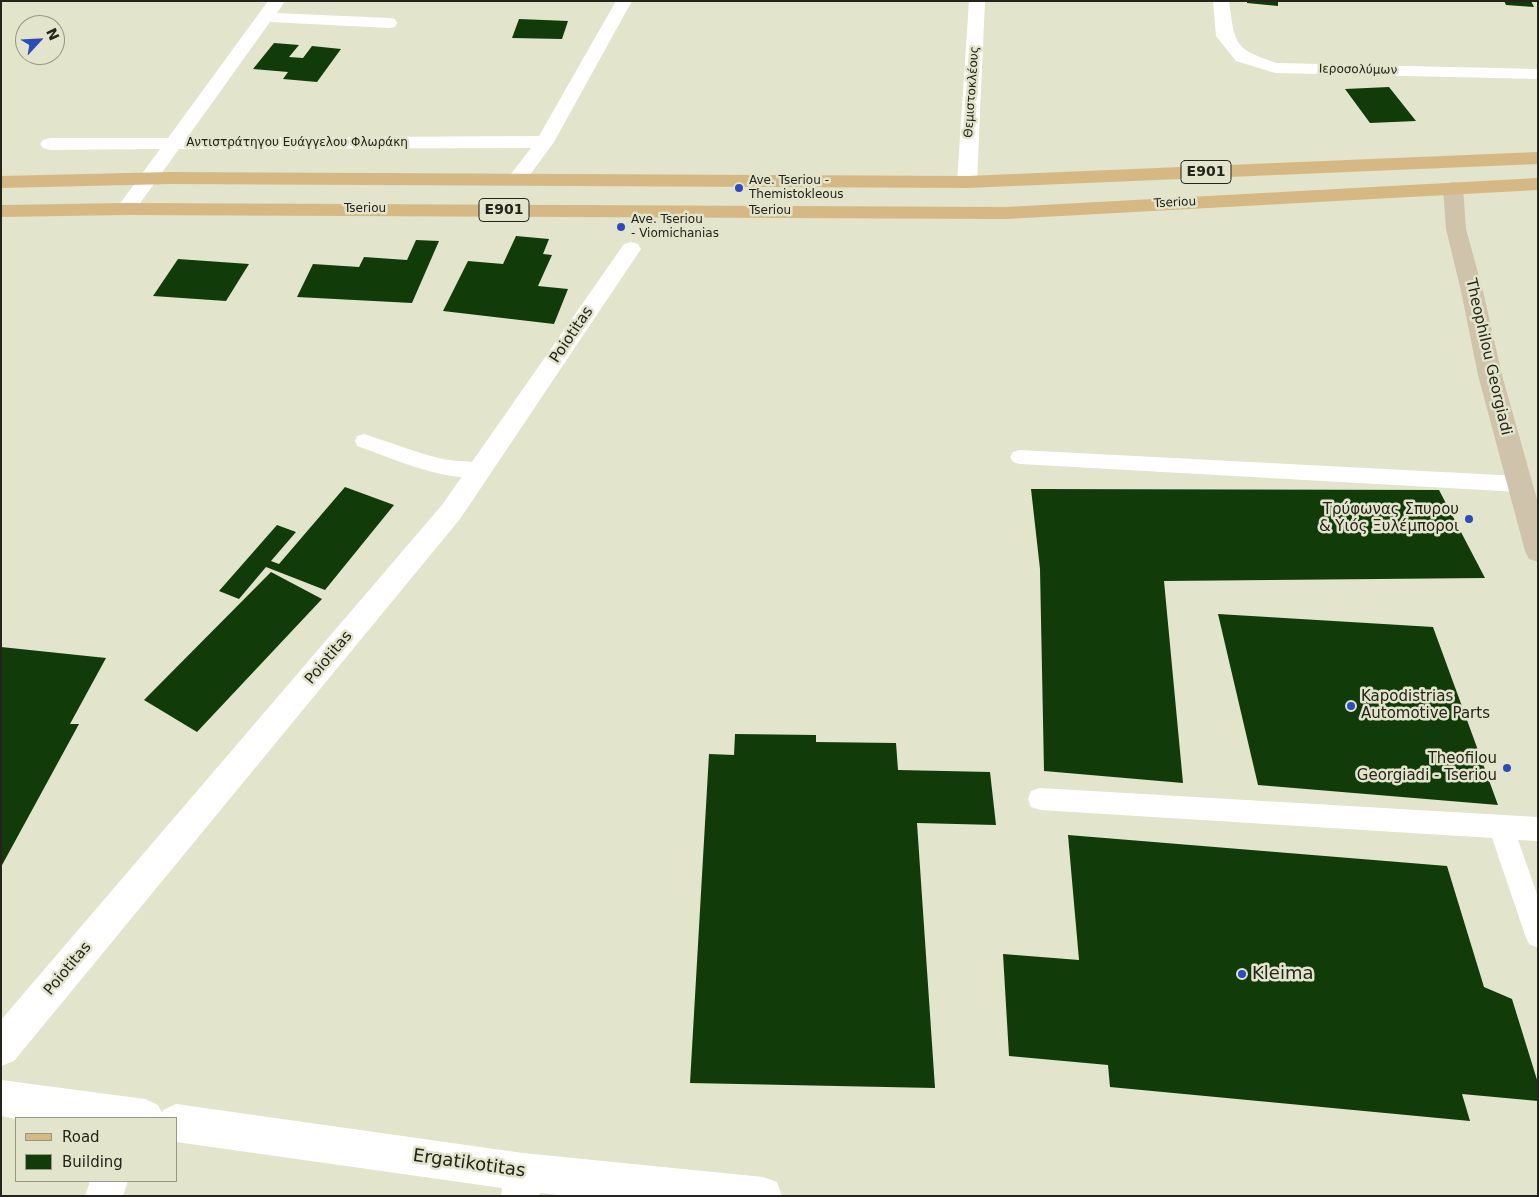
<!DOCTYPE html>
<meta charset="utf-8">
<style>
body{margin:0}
#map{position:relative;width:1539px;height:1197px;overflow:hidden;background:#e2e4cb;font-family:"DejaVu Sans",sans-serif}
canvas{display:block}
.frame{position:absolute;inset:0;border:2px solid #24241b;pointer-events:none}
.legend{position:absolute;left:15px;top:1117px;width:162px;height:65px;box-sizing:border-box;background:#e2e4cb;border:1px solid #969785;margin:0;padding:6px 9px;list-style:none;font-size:15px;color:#24241b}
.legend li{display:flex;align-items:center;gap:10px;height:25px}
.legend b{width:25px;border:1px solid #969785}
.north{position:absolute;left:15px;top:15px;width:50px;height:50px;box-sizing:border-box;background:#e2e4cb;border:1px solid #969785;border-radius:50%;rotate:65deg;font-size:14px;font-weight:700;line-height:20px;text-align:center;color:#24241b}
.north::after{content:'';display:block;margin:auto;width:18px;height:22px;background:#2e4bbc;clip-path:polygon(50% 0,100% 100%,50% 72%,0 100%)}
</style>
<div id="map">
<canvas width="1539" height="1197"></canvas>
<div class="frame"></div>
<ul class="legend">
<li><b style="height:6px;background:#d6b885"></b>Road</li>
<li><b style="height:14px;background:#113c0a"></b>Building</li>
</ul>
<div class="north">N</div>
</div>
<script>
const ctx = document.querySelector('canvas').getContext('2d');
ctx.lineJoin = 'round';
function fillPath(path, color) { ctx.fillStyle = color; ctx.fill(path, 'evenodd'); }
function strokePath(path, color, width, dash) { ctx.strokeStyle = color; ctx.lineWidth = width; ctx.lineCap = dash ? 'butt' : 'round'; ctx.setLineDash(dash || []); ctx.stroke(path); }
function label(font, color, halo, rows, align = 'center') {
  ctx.font = font + ' "DejaVu Sans",sans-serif'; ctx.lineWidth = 5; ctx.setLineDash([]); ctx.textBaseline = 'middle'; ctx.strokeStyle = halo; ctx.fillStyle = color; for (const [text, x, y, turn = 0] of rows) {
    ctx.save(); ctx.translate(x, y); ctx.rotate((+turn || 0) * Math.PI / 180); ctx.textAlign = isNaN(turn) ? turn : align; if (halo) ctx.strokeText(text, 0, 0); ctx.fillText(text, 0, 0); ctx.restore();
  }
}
fillPath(new Path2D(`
 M1247,1H1278V6L1247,3Z
 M1504,1H1531L1534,7L1506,5Z
 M519,19L568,21L562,39L512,38Z
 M274,43L299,45L289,57L303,58L312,46L341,49L317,82L283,79L288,72L253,69Z
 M1389,87L1416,121L1370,123L1345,89Z
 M516,236L549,239L543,254L552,255L538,286L568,289L554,324L443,311L468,261L503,264Z
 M416,240L439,241L412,303L297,297L313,264L359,267L364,257L407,260Z
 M178,259L249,264L226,301L153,296Z
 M345,487L394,505L325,590L266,567L239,599L219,591L277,525L296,532L271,561L279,564Z
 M1031,489L1439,490L1485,578L1164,581L1183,783L1044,771L1040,569Z
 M271,572L322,599L197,732L144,700Z
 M1218,614L1433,627L1498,805L1258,785Z
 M1,647L106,658L70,724H79L1,867Z
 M735,734L816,735V742L896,743L898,770L990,772L996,825L917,823L935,1088L690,1083L709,754L734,755Z
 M1068,835L1447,866L1484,987L1512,999L1538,1083V1101L1462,1094L1470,1121L1110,1087L1108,1065L1009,1056L1003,954L1079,960Z`), '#113c0a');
fillPath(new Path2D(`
 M364,434C390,442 416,453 443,459C457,462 472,460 486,465L489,470L486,475C453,486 389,457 357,446L355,441L357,436Z
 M1020,450L1519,476L1526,479L1529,484L1526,489L1519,492L1020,464L1013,462L1010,457L1013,452Z
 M1040,788L1538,817V841L1518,840L1538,897V948L1529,944L1525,935L1492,838L1040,810L1031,807L1028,799L1031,791Z`), '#fff');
fillPath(new Path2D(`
 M268,1H285L277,13L389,18L395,19L397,23L395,27L389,28L270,22L187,138L539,136L616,1H632L554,142L524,183L517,185L510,183L507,179L531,148L179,149L133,213L126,215L119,213L116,209L160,149L50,150L43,148L40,144L43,140L50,138H168Z
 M969,1H985L977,182L974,186L967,188L960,186L957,182Z
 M1213,1H1229C1235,45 1234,49 1277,63L1538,69V79L1275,73L1236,61L1216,36Z
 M631,242L638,244L641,249L460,519L14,1061L1,1066V1020L442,505L624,244Z
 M1,1080L145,1099L158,1105L162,1113L163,1110L176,1104L523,1153L763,1177L777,1182L782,1196H569L540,1193L539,1196H501L502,1188L176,1142V1118L16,1119L1,1116Z
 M90,1181H128L123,1196H85Z`), '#fff');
fillPath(new Path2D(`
 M1453,182L1460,184L1463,188L1466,229L1483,291L1502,375L1538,503V562L1529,559L1525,551L1478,375L1461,291L1446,229L1443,188L1446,184Z`), '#cfc3ab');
fillPath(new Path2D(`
 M1538,152V164L967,188L171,184L1,188V176L171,172L967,176Z
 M1538,178V190L1006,219L126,215L1,217V205L126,203L1006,207Z`), '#d6b885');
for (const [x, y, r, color] of [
 [739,188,5,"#2e4bbc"],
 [621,227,5,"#2e4bbc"],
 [1469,519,5,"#2e4bbc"],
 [1351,706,5,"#2e4bbc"],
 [1507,768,5,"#2e4bbc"],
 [1242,974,5,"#2e4bbc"]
]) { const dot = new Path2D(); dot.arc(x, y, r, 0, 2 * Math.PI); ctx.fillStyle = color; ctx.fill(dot); strokePath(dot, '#e2e4cb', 2); }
label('12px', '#24241b', '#e2e4cb', [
 ["Ιεροσολύμων",1358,70,1],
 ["Θεμιστοκλέους",972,92,-86],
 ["Αντιστράτηγου Ευάγγελου Φλωράκη",297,143],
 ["Tseriou",1175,203,-3],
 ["Tseriou",365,209],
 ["Tseriou",770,211]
]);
label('12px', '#24241b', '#e2e4cb', [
 ["Ave. Tseriou -",749,181],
 ["Themistokleous",749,195],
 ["Ave. Tseriou",631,220],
 ["- Viomichanias",631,234]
], 'left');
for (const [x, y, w] of [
 [1206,172,50],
 [504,210,50]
]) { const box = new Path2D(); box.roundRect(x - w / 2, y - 11.5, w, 23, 4); ctx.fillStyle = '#e2e4cb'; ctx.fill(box); strokePath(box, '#24241b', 1); }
label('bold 14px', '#24241b', null, [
 ["E901",1206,172],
 ["E901",504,210]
]);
label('15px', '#24241b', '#e2e4cb', [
 ["Poiotitas",572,335,-56],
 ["Theophilou Georgiadi",1488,357,77],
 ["Poiotitas",329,658,-50],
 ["Poiotitas",68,969,-50]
]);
label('15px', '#24241b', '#e2e4cb', [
 ["Τρύφωνας Σπυρου",1459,510],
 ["& Υιός Ξυλέμποροι",1459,527],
 ["Kapodistrias",1361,697,"left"],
 ["Automotive Parts",1361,714,"left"],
 ["Theofilou",1497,759],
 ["Georgiadi - Tseriou",1497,776]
], 'right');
label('18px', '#24241b', '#e2e4cb', [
 ["Kleima",1252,974]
], 'left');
label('18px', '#24241b', '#e2e4cb', [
 ["Ergatikotitas",469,1164,8]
]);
</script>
